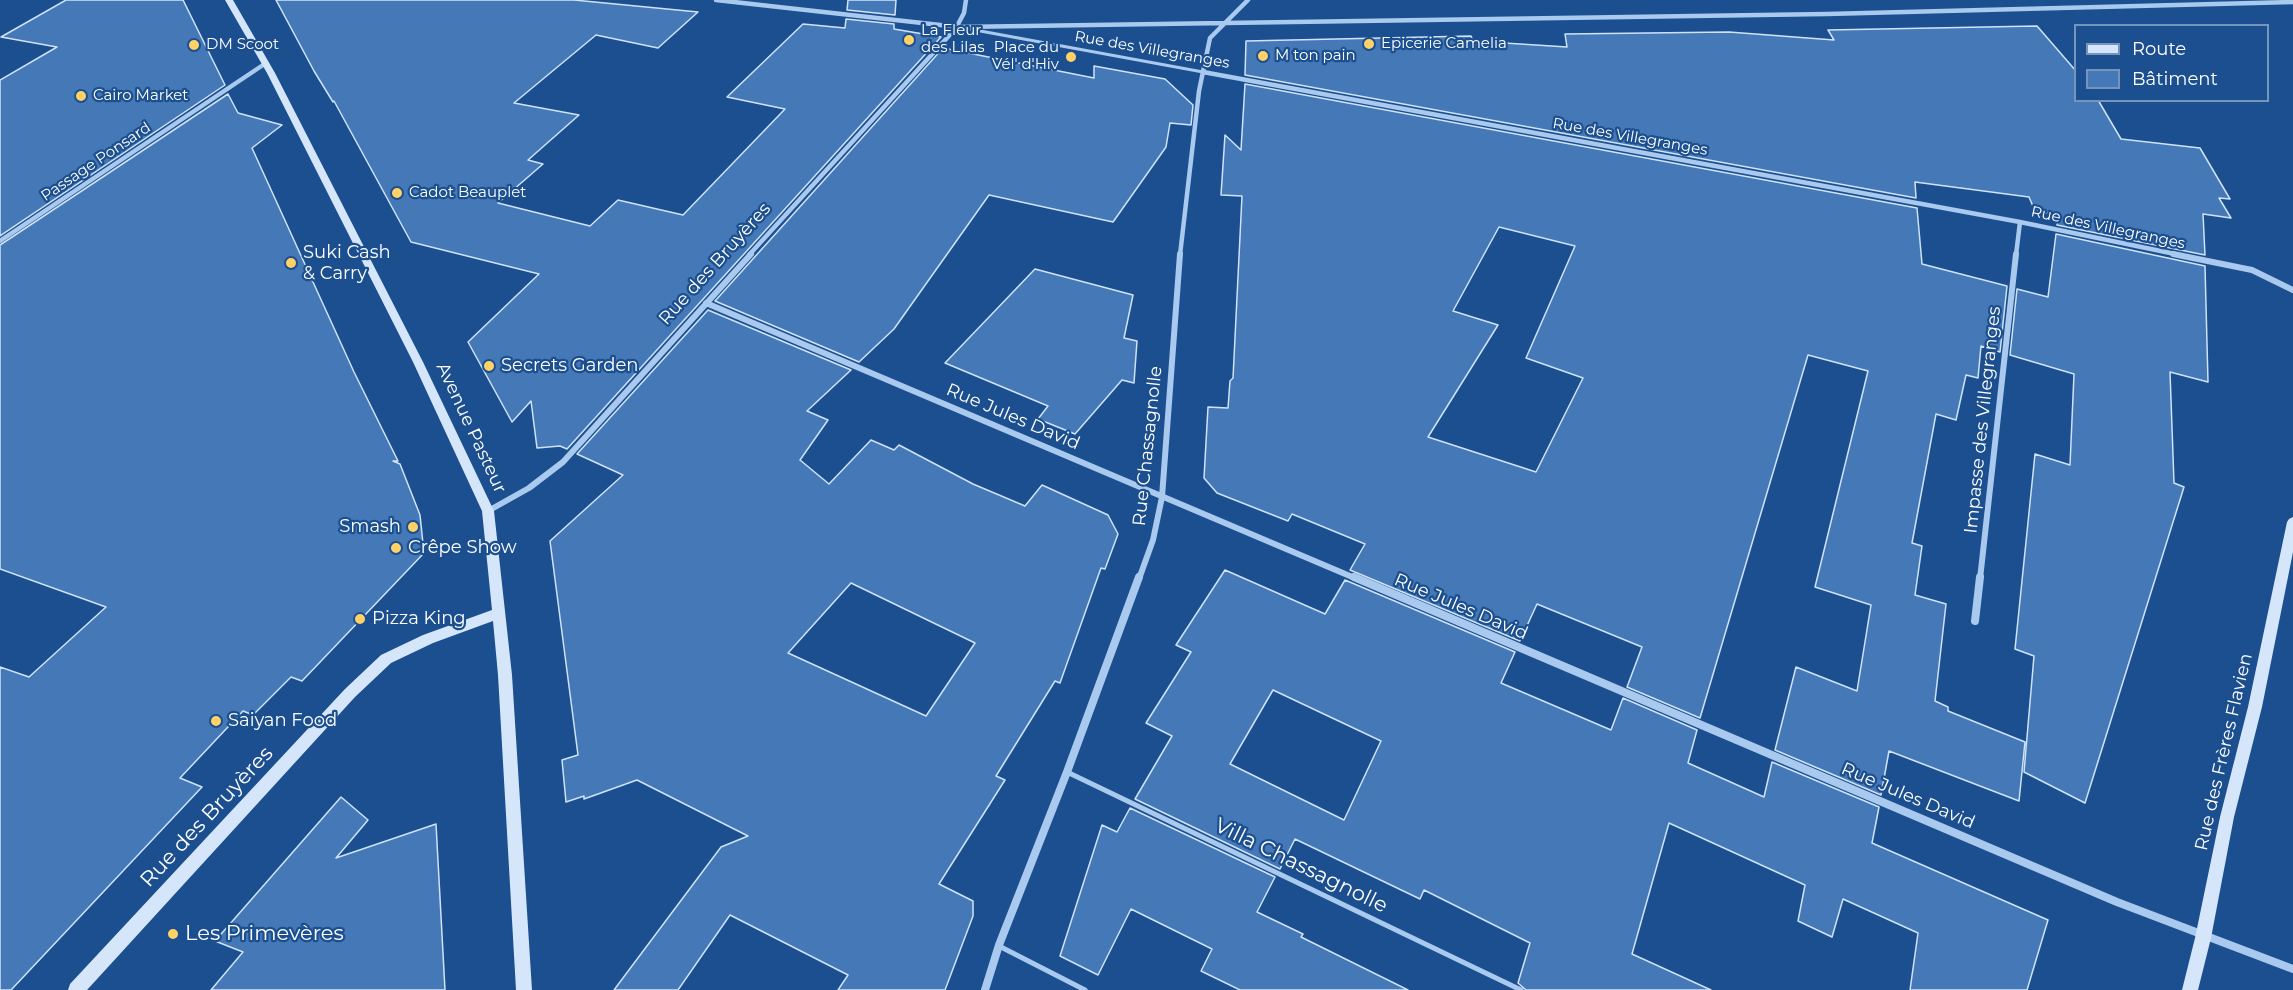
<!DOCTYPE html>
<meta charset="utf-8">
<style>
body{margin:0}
#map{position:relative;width:2293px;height:990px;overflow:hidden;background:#1b4f8f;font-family:Montserrat,sans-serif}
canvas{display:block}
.legend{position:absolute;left:2074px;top:24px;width:195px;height:78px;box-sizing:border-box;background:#1b4f8f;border:2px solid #7695bc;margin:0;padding:8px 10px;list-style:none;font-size:18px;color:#fff}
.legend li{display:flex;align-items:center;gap:12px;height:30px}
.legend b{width:30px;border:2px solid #7695bc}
</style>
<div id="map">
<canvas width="2293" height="990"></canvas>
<ul class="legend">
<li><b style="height:8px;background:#d6e6fa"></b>Route</li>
<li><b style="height:16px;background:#4478b7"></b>Bâtiment</li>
</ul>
</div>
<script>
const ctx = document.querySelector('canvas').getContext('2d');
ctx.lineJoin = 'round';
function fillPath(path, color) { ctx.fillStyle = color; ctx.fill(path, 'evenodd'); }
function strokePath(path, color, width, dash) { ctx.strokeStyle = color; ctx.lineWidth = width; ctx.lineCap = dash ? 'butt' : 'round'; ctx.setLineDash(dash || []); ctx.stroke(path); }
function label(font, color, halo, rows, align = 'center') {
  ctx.font = font + ' Montserrat,sans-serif'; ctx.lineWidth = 4.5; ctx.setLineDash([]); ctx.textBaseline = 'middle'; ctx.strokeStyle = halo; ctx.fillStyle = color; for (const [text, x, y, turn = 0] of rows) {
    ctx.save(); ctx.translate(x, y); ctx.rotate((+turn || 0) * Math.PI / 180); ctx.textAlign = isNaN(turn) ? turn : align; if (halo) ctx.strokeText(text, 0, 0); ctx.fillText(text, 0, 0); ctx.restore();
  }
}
const building = new Path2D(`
 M66,0H183L225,85L0,236V80L57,47L1,37Z
 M276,0H574L698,12L658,48L596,35L514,103L579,115L528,160L543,164L498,203L590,226L618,200L683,215L785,109L727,97L803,24L845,28L846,19L894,24V29L941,37L567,449L560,446L537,448L531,401L512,422L468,342L539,274L411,242L334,101L333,102L314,71Z
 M848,0H896L895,15L847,10Z
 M2037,26L2076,71V100H2098L2121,139L2200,148L2230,199L2219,198L2231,218L2203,214L2205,255L2057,225L2058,215L2035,211L2029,197L1915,182L1916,198L1245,75L1246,41L1471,36L1473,41L1567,47L1565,34L1729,32L1834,40L1828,30Z
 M943,48L1094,78V66L1165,79L1193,105L1191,125L1170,123L1166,147L1113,222L989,195L894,329L859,362L715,301Z
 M1245,84L1917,208L1922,264L2007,286L2000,352L1981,346L1978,378L1966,375L1956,420L1936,414L1912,543L1922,546L1915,595L1946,604L1935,701L1948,707V711L2025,742L2019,801L1889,751L1881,795L1775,750L1796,667L1857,691L1871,605L1815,587L1868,371L1808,355L1700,718L1627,687L1642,647L1537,604L1520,641L1350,570L1365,544L1292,514L1288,521L1217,493L1204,478L1208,407L1228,408L1230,381L1233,378L1242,196L1221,195L1225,135L1241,150ZM1499,227L1575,246L1526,358L1583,378L1536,472L1428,437L1498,325L1453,311Z
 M228,94L238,113L282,125L252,148L354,372L398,461H393L400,464L420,515L424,553L302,681L291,677L253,715L243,711L180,778L202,787L11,990H0V667L29,677L106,607L0,569V245Z
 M2056,234L2205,266L2208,382L2170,372L2174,483L2184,487L2085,803L2024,772L2034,656L2015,649L2035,454L2070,465L2074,374L2010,355L2017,289L2048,297Z
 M1035,269L1133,295L1124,338L1137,341L1134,383L1122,380L1075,434L1038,419L1048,406L945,363Z
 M708,310L851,370L807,411L828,420L800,460L829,484L871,440L894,450L899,445L973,484L1025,506L1042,485L1108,515L1118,534L1105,569L1101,568L1060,683L1055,681L996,776L1005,780L939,884L973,901V916L945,990H838L848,975L730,915L678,990H614L721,847L748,836L637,780L584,799V796L566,802L562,760L578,755L550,541L623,475L577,454ZM851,583L975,643L926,716L788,653Z
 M1225,570L1325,614L1345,580L1515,652L1501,683L1611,730L1623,698L1697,730L1688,763L1764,797L1772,762L1879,807L1872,843L2048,920L2027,990H1910L1918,933L1843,899L1832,937L1798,921L1805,885L1669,823L1632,954L1711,990H1526L1518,983L1530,943L1424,890L1420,899L1295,839L1280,869L1135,799L1172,736L1146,723L1191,652L1176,645ZM1273,690L1381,741L1344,820L1230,764Z
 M341,797L368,820L336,858L436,824L445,990H211L243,952L215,941Z
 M1130,808L1275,877L1257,912L1303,934L1301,937L1408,990H1240L1201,971L1212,949L1131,909L1098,975L1060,956L1102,825L1117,832Z`);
fillPath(building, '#4478b7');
strokePath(building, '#cfe3fa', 1.5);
strokePath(new Path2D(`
 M964,28L1203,72`), '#a9c9ee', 3);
strokePath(new Path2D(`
 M1067,772L1521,990
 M999,946L1085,990`), '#a9c9ee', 5);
strokePath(new Path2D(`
 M716,0L958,27L1827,14L2293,2
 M1203,72L2020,222L2180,255
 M0,241L266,63
 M749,255L956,28L964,13L966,0
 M1180,255L1199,91L1210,38L1248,0
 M2016,255L2020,222`), '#a9c9ee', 4.5);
strokePath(new Path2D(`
 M2173,254L2252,270L2293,290
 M706,303L1357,579
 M488,511L529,488L563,462L751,254
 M1139,579L1153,540L1162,497L1180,254
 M1980,579L2016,254`), '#a9c9ee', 6);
strokePath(new Path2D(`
 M1354,577L2117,902L2293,969
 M1975,621L1980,577
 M985,990L999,945L1067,772L1139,577`), '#a9c9ee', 8);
fillPath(new Path2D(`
 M225,0H233L275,73L423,362L494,511L512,675L532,990H516L498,675L493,621L433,643L391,663L355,697L87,990H68L70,984L345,689L381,655L423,635L492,610L482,511L413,362L267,73Z
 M2293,517V552L2262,707L2234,817L2211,938L2198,990H2182L2195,938L2220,817L2248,707L2287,522L2289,519Z`), '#d6e6fa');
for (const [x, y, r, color] of [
 [909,40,6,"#ffd166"],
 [1369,44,6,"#ffd166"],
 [194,45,6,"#ffd166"],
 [1263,56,6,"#ffd166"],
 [1071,57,6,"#ffd166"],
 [81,96,6,"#ffd166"],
 [397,193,6,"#ffd166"],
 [291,263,6,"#ffd166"],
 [489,366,6,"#ffd166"],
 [413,527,6,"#ffd166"],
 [396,548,6,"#ffd166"],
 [360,619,6,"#ffd166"],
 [216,721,6,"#ffd166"],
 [173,934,6,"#ffd166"]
]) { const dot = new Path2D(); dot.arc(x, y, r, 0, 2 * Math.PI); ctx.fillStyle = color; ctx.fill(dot); strokePath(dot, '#1b4f8f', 2); }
label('15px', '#fff', '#1b4f8f', [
 ["La Fleur",921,31],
 ["des Lilas",921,48],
 ["Epicerie Camelia",1381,44],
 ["DM Scoot",206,45],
 ["Place du",1059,48,"right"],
 ["Vél' d'Hiv",1059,65,"right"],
 ["M ton pain",1275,56],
 ["Cairo Market",93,96],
 ["Cadot Beauplet",409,193]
], 'left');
label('15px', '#fff', '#1b4f8f', [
 ["Rue des Villegranges",1152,50,10],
 ["Rue des Villegranges",1630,137,10],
 ["Passage Ponsard",96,162,-34],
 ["Rue des Villegranges",2108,228,12]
]);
label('18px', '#fff', '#1b4f8f', [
 ["Suki Cash",303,253],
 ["& Carry",303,274],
 ["Secrets Garden",501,366],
 ["Smash",401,527,"right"],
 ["Crêpe Show",408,548],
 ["Pizza King",372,619],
 ["Saiyan Food",228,721]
], 'left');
label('18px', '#fff', '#1b4f8f', [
 ["Rue des Bruyères",715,264,-48],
 ["Rue Jules David",1013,417,23],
 ["Impasse des Villegranges",1983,420,-84],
 ["Avenue Pasteur",471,428,65],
 ["Rue Chassagnolle",1148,446,-84],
 ["Rue Jules David",1461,607,23],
 ["Rue des Frères Flavien",2224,752,-77],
 ["Rue Jules David",1908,796,23]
]);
label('21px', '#fff', '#1b4f8f', [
 ["Rue des Bruyères",207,817,-47],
 ["Villa Chassagnolle",1301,866,26]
]);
label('21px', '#fff', '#1b4f8f', [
 ["Les Primevères",185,934]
], 'left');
</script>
